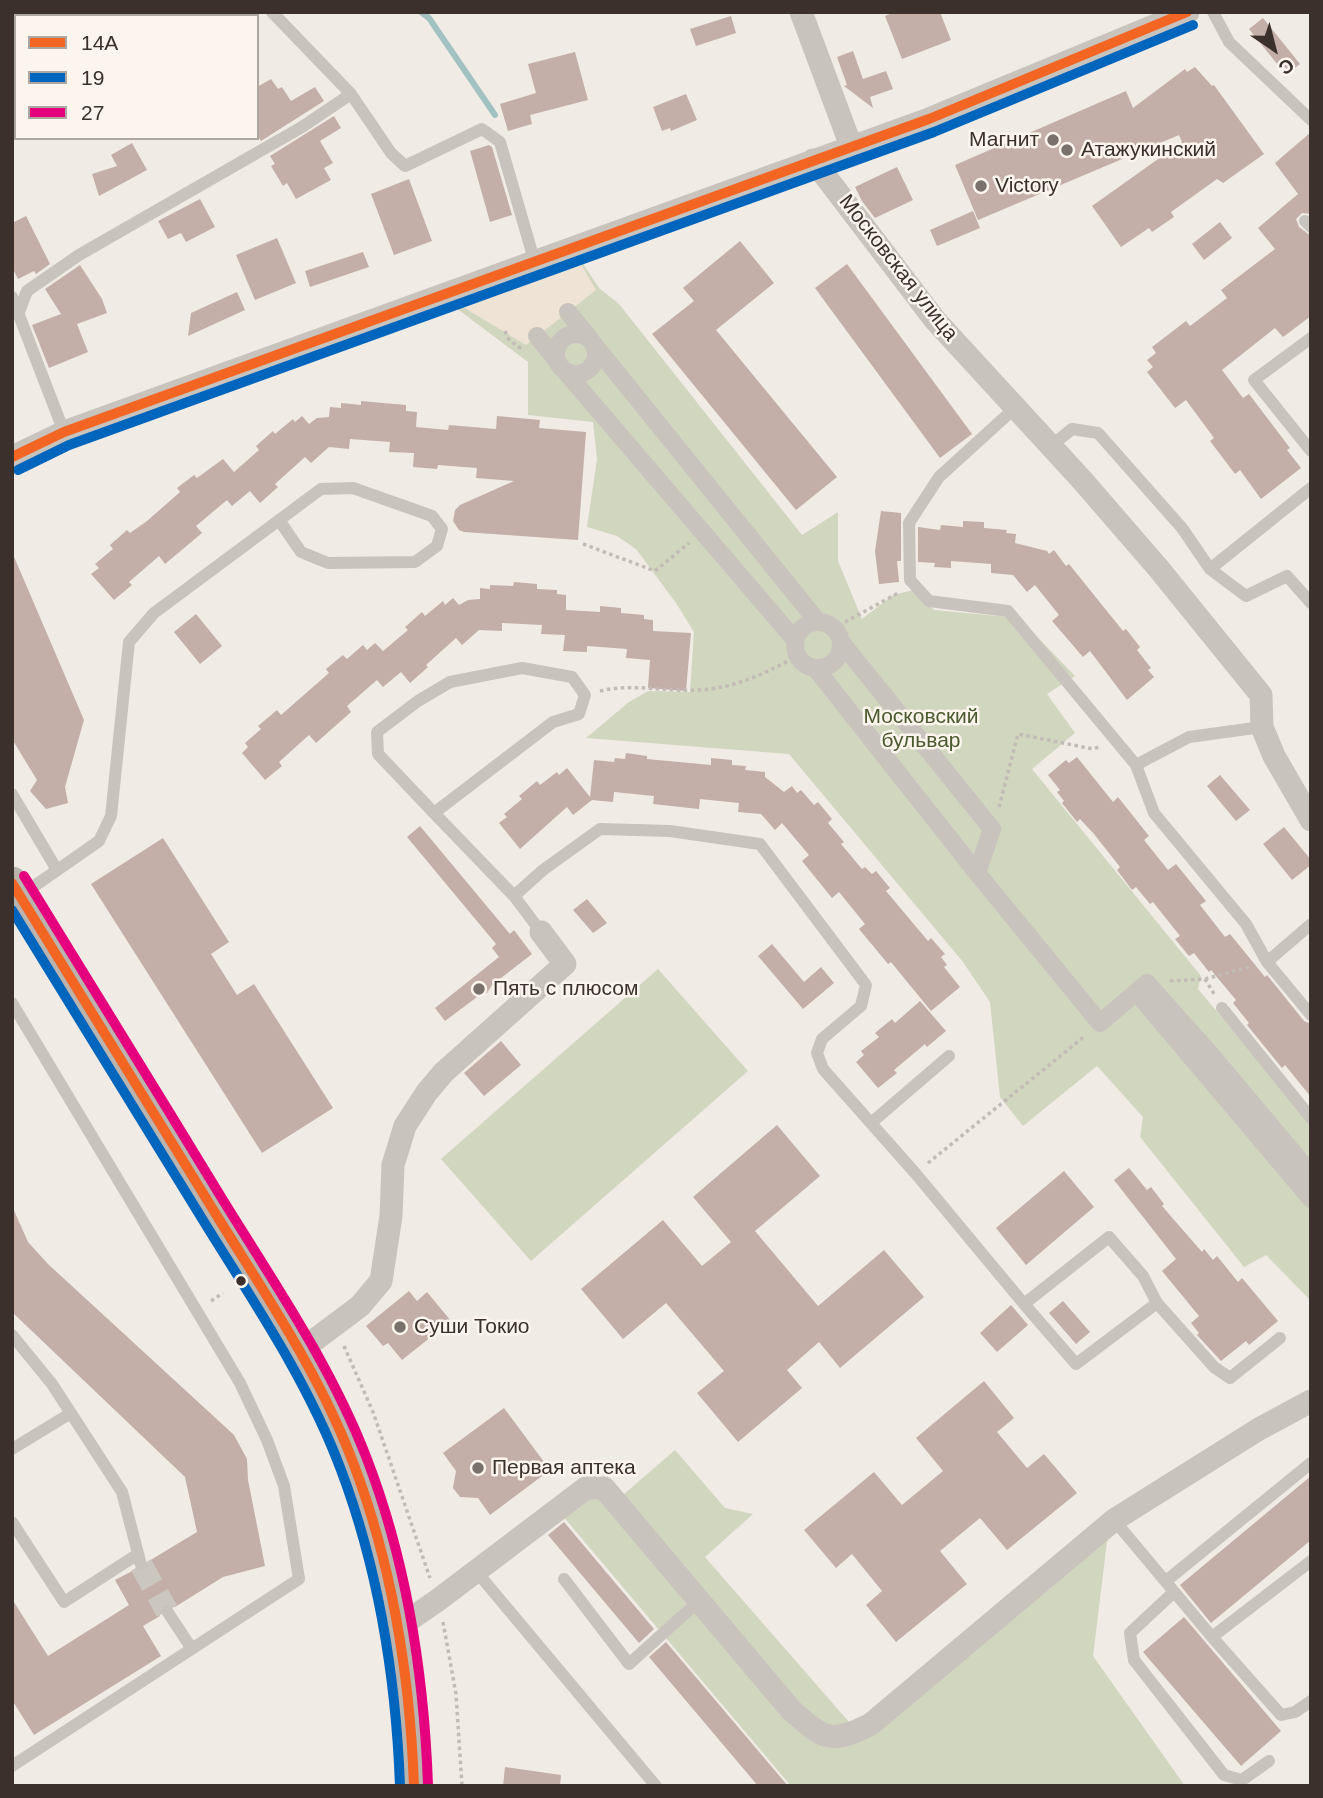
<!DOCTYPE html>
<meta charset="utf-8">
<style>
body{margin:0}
#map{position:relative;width:1323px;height:1798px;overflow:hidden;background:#f0ebe5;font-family:Arial,sans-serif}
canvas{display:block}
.frame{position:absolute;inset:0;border:14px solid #3b302b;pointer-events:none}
.legend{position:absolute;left:14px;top:14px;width:245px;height:126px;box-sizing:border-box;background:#fbf5ee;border:2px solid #aea6a0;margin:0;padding:9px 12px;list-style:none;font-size:21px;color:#3b302b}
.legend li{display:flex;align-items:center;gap:14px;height:35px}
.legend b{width:35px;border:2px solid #aea6a0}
.north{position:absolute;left:1239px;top:14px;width:70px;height:70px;-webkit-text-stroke:5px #fbf5ee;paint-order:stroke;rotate:145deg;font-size:19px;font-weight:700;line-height:28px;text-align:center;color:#3b302b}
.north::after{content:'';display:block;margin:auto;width:24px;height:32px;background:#3b302b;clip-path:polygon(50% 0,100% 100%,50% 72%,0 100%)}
</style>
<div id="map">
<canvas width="1323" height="1798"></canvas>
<div class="frame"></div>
<ul class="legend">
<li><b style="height:9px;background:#f26522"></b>14А</li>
<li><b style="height:9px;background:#0065bd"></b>19</li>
<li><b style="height:9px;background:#e5007d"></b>27</li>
</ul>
<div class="north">С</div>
</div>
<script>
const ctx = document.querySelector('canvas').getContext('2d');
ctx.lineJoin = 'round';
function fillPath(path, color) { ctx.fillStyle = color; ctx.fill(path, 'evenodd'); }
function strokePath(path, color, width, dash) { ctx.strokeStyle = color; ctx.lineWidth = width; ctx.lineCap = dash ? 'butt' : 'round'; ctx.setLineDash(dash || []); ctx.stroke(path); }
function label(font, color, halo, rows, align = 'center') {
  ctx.font = font + ' Arial,sans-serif'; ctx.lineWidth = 5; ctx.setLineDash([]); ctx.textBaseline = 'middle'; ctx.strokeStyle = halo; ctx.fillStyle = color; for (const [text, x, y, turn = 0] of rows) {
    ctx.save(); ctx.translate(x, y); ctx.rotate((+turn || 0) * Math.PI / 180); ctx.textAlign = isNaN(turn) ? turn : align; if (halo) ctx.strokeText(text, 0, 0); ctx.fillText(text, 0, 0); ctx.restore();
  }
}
fillPath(new Path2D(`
 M578,256L599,288L619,304L802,535L838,512V561L862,619L893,595L914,590L934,610L1019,618L1075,676L1047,694L1075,733L1032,769L1201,976L1198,989L1311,1124V1301L1266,1255L1244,1267L1140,1137L1143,1117L1097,1066L1023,1126L1000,1097L990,1002L963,962L789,754L586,738L629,702L648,691L690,692L694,632L676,603L636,549L617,536L587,527L597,459L593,422L528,415V362L452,305Z
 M658,969L748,1071L531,1261L441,1159Z
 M675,1450L725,1508L753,1514L705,1557L856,1730L1111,1509L1093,1656L1185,1786H791L562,1515L586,1488L616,1501Z`), '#d1d6bf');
fillPath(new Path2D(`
 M577,257L596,290L526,345L458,304Z`), '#eee3d5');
strokePath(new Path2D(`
 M421,12L429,18L495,115`), '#a1c2c1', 6);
fillPath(new Path2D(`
 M895,12H940L951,40L902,59L885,16Z
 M731,16L736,33L696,46L690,29Z
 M1263,18L1300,64L1286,75L1249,29Z
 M853,51L863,79L886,71L893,89L870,97L873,108L844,86L847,85L837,57Z
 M575,52L588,100L530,115L532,124L508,131L500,104L536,93L528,64Z
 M1195,67L1212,86L1214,85L1264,154L1223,183L1217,179L1171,212L1174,217L1152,232L1149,228L1121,247L1092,206L1182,142L1179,135L978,220L955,165L1126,91L1133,108L1185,69L1187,72Z
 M271,79L278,89L282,87L291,101L315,87L324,101L261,141L257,135V87Z
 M686,94L697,120L671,131L670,128L662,131L653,107Z
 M334,116L341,128L320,141L333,163L324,168L331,180L296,199L287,183L283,186L271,166L275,164L270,156Z
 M1311,132V214L1302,213L1296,219L1299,227L1311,236V316L1283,337L1275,328L1222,370L1243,398L1249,394L1290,448L1287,450L1301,468L1261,499L1240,470L1235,474L1210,441L1214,438L1186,400L1175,408L1147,372L1153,367L1147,360L1156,353L1152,347L1186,321L1190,326L1227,298L1221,290L1275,249L1258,228L1298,194L1275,163Z
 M132,143L147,170L99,196L92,174L117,166L111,155Z
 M489,145L492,147L512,215L490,222L470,151Z
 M897,167L913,200L875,218L862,201L855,187Z
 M409,179L432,241L394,255L371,194Z
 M200,199L215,227L186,242L181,233L168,239L158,221Z
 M973,211L980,228L937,246L930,230Z
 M26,216L50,264L36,274L34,271L18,279L12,267V223Z
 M1220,222L1232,238L1204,260L1192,244Z
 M277,238L296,283L255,300L236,255Z
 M740,241L774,283L716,330L837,477L796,510L652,334L694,301L683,288Z
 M363,252L369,267L310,287L305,271Z
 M847,264L972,434L940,458L815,288Z
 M80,265L102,299L107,313L77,324L88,352L49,368L32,325L61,314L45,289Z
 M237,292L245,310L188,336L191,313Z
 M361,401L406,405V411L417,412L416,427L448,430L449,425L496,429L497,416L540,420L539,428L586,432L578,540L464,532L459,530L453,521L455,510L460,505L514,481L476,478L477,468L438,465L437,469L413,467L414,453L389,452L390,442L350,439L349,449L329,447L311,463L305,457L275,484L278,487L260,503L250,491L232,506L227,500L196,526L202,533L165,564L159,556L129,582L132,585L114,600L91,574L99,568L95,564L113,549L110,545L127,530L130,533L147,521L180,492L177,488L194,475L197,478L223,459L234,472L259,450L256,446L273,431L275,434L293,419L295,422L302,416L309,424L317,418L329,417L330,407L341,408V403L361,405Z
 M881,511L901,513V561H897L899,582L879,584L875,551Z
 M963,521L984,522V528L1007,530L1006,533L1016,534L1015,543L1047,551L1049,554L1054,550L1066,566L1069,564L1123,631L1126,629L1140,647L1137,650L1151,668L1148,670L1154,677L1127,700L1090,651L1083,657L1052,621L1059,615L1035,585L1027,592L1013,575L991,573V564L951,561V568L934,567L935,563L918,562V527L940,530L941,525L963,527Z
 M12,552L84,720L65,787L68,803L46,809L30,791L37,780L12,739Z
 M514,582L537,584V589L557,590V594L566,595V610L600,612V606L621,608V613L644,615V619L653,620V631L691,633L686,691L648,688L650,660L626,658L627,649L587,646V652L563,651L565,635L541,634L542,625L502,623V631L479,630L462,645L456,638L426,665L428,667L410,683L401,672L383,687L377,680L347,706L351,712L316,743L309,735L279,762L282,766L265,780L242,753L248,747L245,743L261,729L258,726L277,710L281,715L329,673L326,669L343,655L347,659L363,645L367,650L375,643L383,651L408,630L405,627L422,612L425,616L443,601L445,605L453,598L459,605L468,600L480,599V588L490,589V585L513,586Z
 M196,614L222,646L200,664L174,632Z
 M626,753L647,756V759L711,765V758L732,760V765L746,766L745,770L765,772V777L784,792L792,786L797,793L801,790L814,805L818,802L832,819L828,823L844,842L841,844L862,869L865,867L872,874L876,871L890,888L886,891L928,941L931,938L945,954L941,957L947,965L944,967L960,987L931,1011L891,962L888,964L859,929L865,924L839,892L832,898L802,861L809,855L782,823L775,830L761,814L738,812L739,803L700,799L699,809L653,804L654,796L614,792L613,802L592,800L573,815L567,807L520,849L499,823L507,817L504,814L522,799L519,796L537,781L540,785L557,772L559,775L567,768L590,797L594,760L614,762L615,758L625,759Z
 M1077,757L1113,802L1118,797L1149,836L1144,840L1168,870L1176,864L1206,901L1200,905L1225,937L1230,934L1265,977L1267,975L1304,1021L1311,1024V1097L1285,1065L1282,1068L1247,1025L1249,1023L1233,1003L1236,1000L1211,970L1209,972L1194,953L1189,956L1175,939L1180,936L1153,902L1150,904L1136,887L1132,890L1117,870L1120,867L1094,834L1080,819L1077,822L1062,803L1064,801L1057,792L1060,790L1048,775L1066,760L1069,763Z
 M1220,775L1250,810L1236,821L1207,786Z
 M420,826L510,934L514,930L532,954L492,985L487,993L477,997L445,1021L435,1008L499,957L492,948L496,944L407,837Z
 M1284,827L1311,860V865L1292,880L1263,844Z
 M163,838L229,942L211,954L237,995L254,984L333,1108L262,1153L91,884Z
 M587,899L607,923L593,933L573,910Z
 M772,944L804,982L821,967L834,983L803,1009L758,956Z
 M920,1001L946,1031L927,1047L925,1044L894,1070L897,1073L878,1088L856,1062L864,1055L861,1051L879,1037L875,1033L892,1019L895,1023Z
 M501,1041L521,1065L484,1096L464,1073Z
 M777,1125L820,1176L755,1231L818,1306L884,1250L924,1297L840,1368L819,1342L787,1370L802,1388L738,1442L697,1393L724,1371L666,1303L623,1339L581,1289L663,1220L702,1266L731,1242L693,1197Z
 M1129,1168L1147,1190L1151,1187L1164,1204L1162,1206L1202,1252L1204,1249L1213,1260L1217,1256L1238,1282L1242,1278L1278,1321L1249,1345L1246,1341L1221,1361L1197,1335L1199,1333L1191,1323L1199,1316L1162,1271L1176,1259L1114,1180Z
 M1064,1171L1094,1207L1026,1265L996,1228Z
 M12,1206L28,1242L48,1264L234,1435L247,1459L248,1480L265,1566L223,1577L175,1607L170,1603L162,1604L158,1611L160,1616L143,1626L161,1656L34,1735L12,1700V1599L48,1656L129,1605L115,1580L134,1570L139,1574L147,1572L150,1567L149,1561L197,1532L185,1477L12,1312Z
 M409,1291L417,1301L427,1292L451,1321L402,1360L388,1343L383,1346L366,1326Z
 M1063,1301L1090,1332L1076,1344L1049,1313Z
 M1011,1305L1028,1325L997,1352L980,1333Z
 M984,1381L1014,1418L997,1432L1027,1468L1044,1454L1077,1493L1007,1550L980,1518L940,1551L967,1584L896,1642L866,1605L882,1591L852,1554L836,1568L804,1530L874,1472L902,1505L943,1471L916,1438Z
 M504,1408L550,1470L490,1515L478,1498L460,1497L453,1488L456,1471L443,1453Z
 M1311,1476V1540L1211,1623L1180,1585Z
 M564,1522L654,1629L639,1643L548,1535Z
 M1184,1617L1281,1731L1241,1766L1143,1652Z
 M666,1642L788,1786H758L649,1657Z
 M505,1767L561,1775L560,1786H503Z`), '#c3afa7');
strokePath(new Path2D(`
 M141,1565L167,1611`), '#ccc6c0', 23, [23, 11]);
strokePath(new Path2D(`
 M505,331L509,340L522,349
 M583,544L655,571L689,543
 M845,622L900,592
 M600,691C633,683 665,692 699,690C733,688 762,675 792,659
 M999,807L1018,734L1093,749L1101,746
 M1205,979L1250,967
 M1170,981L1205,979L1214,994
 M928,1163L1085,1036
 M211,1301L223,1293
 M344,1346L373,1412L430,1578
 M443,1622L456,1694L462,1786`), '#c2bbb6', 3.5, [3.5, 3.5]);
strokePath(new Path2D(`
 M272,12L351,94L391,153L405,166L482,129L500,142L535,263
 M1213,12L1229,42L1311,120
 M1305,221L1311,227
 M12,297L64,432
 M19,312L27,291L79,255L302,127L351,94
 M1311,338L1254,380L1311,451
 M1016,407L939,477L909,523L910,580L929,601L1008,611L1136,765L1189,737L1262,727
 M1051,446L1072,429L1098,433L1182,528L1210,569L1246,596L1287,576L1311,603
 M1210,569L1311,488
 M1136,765L1154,813L1246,924L1267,962L1311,1015
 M12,794L57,870
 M434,813L378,754L377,732L418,701L450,682L522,668L572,677L585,695L579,714L553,722L434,813L514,896
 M20,896L99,841L111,816L129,642L154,613L321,489L353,488L432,516L442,529L437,546L415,562L328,563L301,552L279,520
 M541,932L514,896L543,870L600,829L670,831L760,844L866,985L861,1006L822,1039L817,1053L823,1069L916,1174L1024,1304L1109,1237L1143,1276L1157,1303L1076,1364L1024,1304
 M1267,962L1310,925
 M12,1003L240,1383L267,1440L284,1486L299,1579L12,1766
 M1222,1008L1311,1118
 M871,1123L949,1056
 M1157,1303L1214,1367L1230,1378L1280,1338
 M12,1335L52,1384L122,1492L141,1565
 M12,1449L71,1413
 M1114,1520L1212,1637L1311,1561
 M12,1522L64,1602L138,1554
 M476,1571L656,1786
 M564,1579L629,1664L700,1600
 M1166,1581L1311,1463
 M1174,1592L1130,1633L1134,1660L1224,1775L1242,1780L1269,1761
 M167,1611L192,1649
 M1212,1637L1281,1715L1295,1712L1311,1701`), '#c9c3be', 12);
strokePath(new Path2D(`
 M568,312L590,339
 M556 354a20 20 0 1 1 40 0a20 20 0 1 1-40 0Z
 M537,336L558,362
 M591,341L818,622
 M564,370L795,640
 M795 645a23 23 0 1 1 46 0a23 23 0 1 1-46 0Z
 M841,642L992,829L977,873
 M816,669L977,873L1100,1023L1147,983L1213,1057L1311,1174
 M1137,993L1311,1199`), '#c9c3be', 18);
strokePath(new Path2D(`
 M801,12L851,146
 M813,160L935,320L1082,480L1159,569L1261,695L1262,727L1274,756L1311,820
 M12,457L64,432L929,119L1188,12
 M300,1351L360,1306L381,1281L391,1216L393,1165L405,1126L427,1092L444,1072L565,964L541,932
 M399,1627L438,1600L586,1488H604L791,1710C824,1739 830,1745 871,1724L1114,1520L1259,1429L1311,1401`), '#c9c3be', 23);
strokePath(new Path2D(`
 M12,883L300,1351C320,1389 340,1427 355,1467C392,1570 412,1676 414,1786`), '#bab3ae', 33);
strokePath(new Path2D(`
 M12,457L64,432L929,119L1187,12
 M12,883C81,994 149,1105 217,1216C267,1297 321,1376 354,1465C393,1568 410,1677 414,1786`), '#f26522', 10);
strokePath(new Path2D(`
 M18,470L69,445L934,132L1193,25
 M12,910C78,1017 143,1123 209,1230C257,1307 309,1384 341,1470C379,1571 396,1678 400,1786`), '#0065bd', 10);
strokePath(new Path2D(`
 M24,876C91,985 159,1095 226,1205C277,1287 332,1368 367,1459C407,1563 424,1674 428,1785`), '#e5007d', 10);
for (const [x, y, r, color] of [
 [1053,140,7,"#7a716c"],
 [1067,150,7,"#7a716c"],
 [981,186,7,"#7a716c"],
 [479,989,7,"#7a716c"],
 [241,1281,6,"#3b302b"],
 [400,1327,7,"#7a716c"],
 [478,1468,7,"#7a716c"]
]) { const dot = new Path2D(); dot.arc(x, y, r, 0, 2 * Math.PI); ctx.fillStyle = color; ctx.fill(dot); strokePath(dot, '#fbf5ee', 2.5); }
label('21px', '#3b302b', '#fbf5ee', [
 ["Магнит",1039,140,"right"],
 ["Атажукинский",1081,150],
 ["Victory",995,186],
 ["Пять с плюсом",493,989],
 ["Суши Токио",414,1327],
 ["Первая аптека",492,1468]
], 'left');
label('21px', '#3b302b', '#fbf5ee', [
 ["Московская улица",898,268,52]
]);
label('21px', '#4a5a2e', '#fbf5ee', [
 ["Московский",921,717],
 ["бульвар",921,741]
]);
</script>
